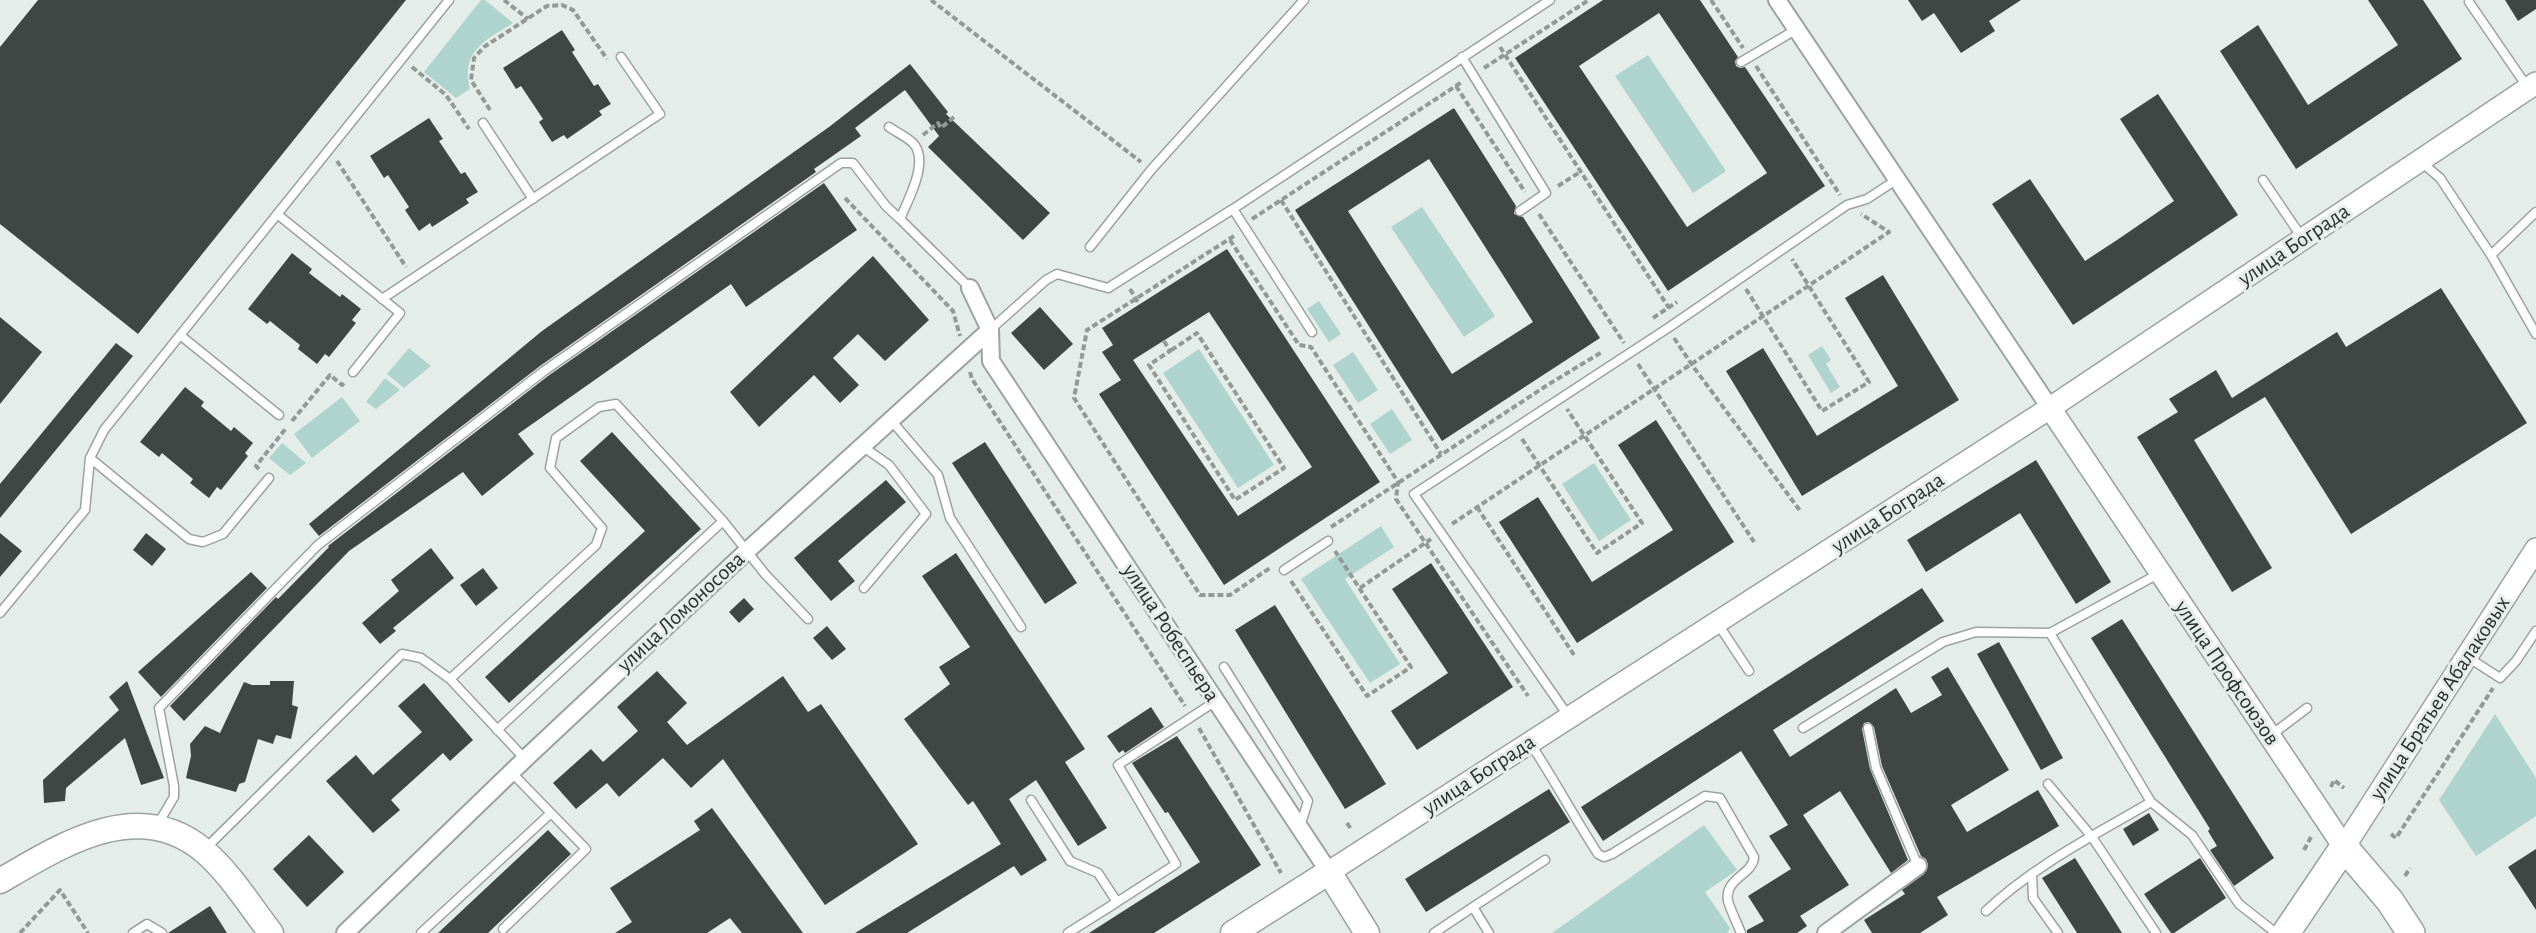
<!DOCTYPE html>
<meta charset="utf-8">
<style>
body{margin:0}
canvas{display:block;background:#e5edeb}
</style>
<canvas width="2536" height="933"></canvas>
<script>
const ctx = document.querySelector('canvas').getContext('2d');
ctx.lineJoin = 'round';
function fillPath(path, color) { ctx.fillStyle = color; ctx.fill(path, 'evenodd'); }
function strokePath(path, color, width, dash) { ctx.strokeStyle = color; ctx.lineWidth = width; ctx.lineCap = dash ? 'butt' : 'round'; ctx.setLineDash(dash || []); ctx.stroke(path); }
function label(font, color, halo, rows, align = 'center') {
  ctx.font = font + ' "Alegreya Sans",sans-serif'; ctx.lineWidth = 6; ctx.setLineDash([]); ctx.textBaseline = 'middle'; ctx.strokeStyle = halo; ctx.fillStyle = color; for (const [text, x, y, turn = 0] of rows) {
    ctx.save(); ctx.translate(x, y); ctx.rotate((+turn || 0) * Math.PI / 180); ctx.textAlign = isNaN(turn) ? turn : align; if (halo) ctx.strokeText(text, 0, 0); ctx.fillText(text, 0, 0); ctx.restore();
  }
}
fillPath(new Path2D(`
 M481,0H485L513,23C486,40 460,51 470,89L456,98L424,72Z
 M1648,55L1726,171L1693,193L1615,76Z
 M1422,207L1495,316L1464,337L1391,227Z
 M1319,301L1341,334L1329,342L1307,309Z
 M1822,346L1831,360L1826,364L1840,387L1831,393L1808,355Z
 M409,348L431,366L404,388L387,374Z
 M1199,349L1274,465L1238,488L1163,373Z
 M1353,352L1378,390L1358,403L1333,365Z
 M385,378L400,390L376,409L366,402Z
 M342,397L360,421L312,458L294,434Z
 M1392,409L1412,440L1390,454L1370,424Z
 M282,443L306,463L290,475L269,458Z
 M1594,463L1631,520L1599,541L1562,484Z
 M1381,526L1394,547L1345,579L1400,664L1370,683L1301,579Z
 M2495,714L2536,778V816L2476,856L2439,800Z
 M1704,825L1737,870L1705,892L1730,928L1727,933H1552Z`), '#afd3cd');
fillPath(new Path2D(`
 M38,0H406L138,334L0,224V47Z
 M1603,0H1700L1738,57L1735,61L1736,66L1740,68L1745,67L1825,186L1668,291L1515,58ZM1659,13L1767,173L1687,227L1579,66Z
 M1908,0H2021L1989,21L1995,31L1961,53L1934,13L1922,21Z
 M2368,0H2423L2462,59L2296,169L2220,51L2258,25L2308,105L2398,45Z
 M2505,0H2536V9L2518,21Z
 M562,30L575,50L572,52L594,86L598,84L611,104L599,111L602,115L567,139L564,135L552,142L539,122L543,119L521,86L516,89L503,68Z
 M910,64L948,112L946,114L1050,213L1023,240L928,147L939,136L905,90L855,128L861,136L814,169L816,172L540,366L319,536L309,524L542,331L829,127Z
 M2158,94L2238,215L2073,325L1992,204L2030,179L2085,261L2117,240L2174,201L2120,119Z
 M1454,108L1516,206L1514,214L1523,217L1600,338L1442,441L1295,210ZM1429,159L1533,322L1452,374L1348,211Z
 M429,118L443,139L439,141L461,174L465,172L478,192L466,199L469,203L432,227L430,223L419,231L405,210L409,207L388,175L384,178L370,156Z
 M824,183L857,230L746,307L731,284L518,434L534,454L482,496L463,472L349,551L184,721L170,706L276,597L278,599L329,547L328,546L548,376Z
 M1227,249L1380,482L1224,585L1099,394L1121,380L1102,352L1113,345L1102,328ZM1209,312L1312,467L1238,516L1133,360Z
 M292,253L312,269L309,273L340,297L342,294L361,309L352,320L356,323L329,357L325,354L317,364L298,349L300,345L270,321L267,324L248,309Z
 M873,256L929,320L885,361L858,334L833,358L859,385L840,403L814,375L759,427L730,392Z
 M1883,275L1959,400L1802,496L1726,371L1763,348L1817,436L1898,386L1845,298Z
 M2441,288L2527,423L2351,534L2265,397L2194,440L2272,568L2232,592L2137,437L2178,412L2169,399L2216,370L2232,398L2337,332L2346,347Z
 M1040,307L1073,344L1044,370L1011,333Z
 M0,317L42,352L0,404Z
 M116,343L133,356L0,518V484Z
 M185,387L204,402L201,406L231,431L234,427L253,443L245,453L248,456L221,490L217,487L209,498L190,483L193,479L162,453L159,457L140,442Z
 M1656,420L1734,542L1577,643L1499,522L1538,497L1592,582L1673,530L1618,445Z
 M612,432L701,529L509,703L485,677L645,531L580,461Z
 M985,442L1077,583L1045,604L952,463Z
 M2036,460L2111,582L2076,604L2020,513L1926,572L1907,540Z
 M886,480L906,502L838,561L855,581L831,601L794,558Z
 M0,533L22,551L0,577Z
 M146,533L166,549L152,566L133,550Z
 M431,548L454,578L393,628L396,631L380,644L362,623L399,591L391,580Z
 M956,553L1085,749L1065,762L1107,828L1078,846L1036,780L1009,799L1047,860L1021,876L1014,866L907,933H855L1001,844L973,801L968,805L904,719L950,684L939,667L970,647L922,576Z
 M1431,563L1513,687L1417,750L1391,711L1448,673L1392,589Z
 M483,568L498,588L476,606L460,585Z
 M251,572L267,588L161,697L138,672Z
 M1922,588L1944,621L1773,730L1790,757L1896,688L1911,713L1942,695L1931,677L1948,667L2009,770L1951,805L1967,832L2038,790L2059,826L1937,897L1948,915L1920,933H1872L1864,920L1905,894L1902,890L1924,874L1928,865L1926,859L1921,856L1882,766L1874,727L1869,722L1864,723L1862,729L1870,769L1908,860L1891,873L1840,791L1803,815L1849,885L1800,916L1807,926L1797,933H1747V930L1764,921L1748,896L1791,869L1769,836L1788,825L1741,751L1603,841L1581,807Z
 M744,598L754,609L739,623L729,612Z
 M1275,605L1386,784L1345,809L1235,630Z
 M2122,619L2274,858L2234,886L2210,850L2217,846L2208,831L2210,829L2091,638Z
 M827,626L846,649L832,660L813,638Z
 M1999,642L2063,758L2041,770L1977,654Z
 M657,671L687,703L667,722L687,745L783,676L808,712L821,704L918,844L825,905L723,759L691,788L663,758L619,797L607,783L576,809L553,783L591,749L603,762L638,731L617,707Z
 M127,681L164,778L141,785L125,738L66,788L65,801L44,803L43,780L119,710L109,697Z
 M270,681H294L292,705L298,707L291,739L276,735L273,744L258,739L245,782L239,784L236,792L186,778L191,756L190,744L205,726L220,733L244,682L252,685H270Z
 M424,683L473,740L450,761L443,753L391,800L400,810L373,833L326,781L356,755L373,775L422,732L398,706Z
 M1151,707L1164,727L1125,753L1123,750L1119,753L1107,736Z
 M1177,736L1261,865L1154,933H1089L1200,862L1168,812L1165,813L1132,763Z
 M1549,789L1570,822L1426,912L1405,879Z
 M712,808L803,933H742L730,918L707,933H615L632,922L610,888L700,830L694,821Z
 M2149,813L2159,830L2133,846L2123,829Z
 M548,830L571,854L488,933H438Z
 M309,835L344,872L307,907L273,869Z
 M2536,849V910L2508,867Z
 M2075,858L2122,933H2077L2042,878Z
 M2200,858L2226,898L2174,933H2171L2144,894Z
 M210,906L227,933H168Z`), '#3f4644');
const service = new Path2D(`
 M2469,2L2528,88
 M1462,57L1546,193L1520,211
 M1741,62L1797,29
 M483,123L533,199
 M889,127C896,132 907,137 913,143C930,161 908,200 900,219L970,288
 M2420,161L2440,178L2491,255L2536,212
 M2263,180L2303,239
 M1233,209L1550,0
 M277,214L400,313L353,372
 M1090,247L1151,170L1304,0
 M2491,255L2536,334
 M382,299L660,114L621,57
 M990,330L1046,280L1057,274L1108,288L1233,209L1312,332
 M180,335L279,415
 M890,419L938,475L950,518L1021,627
 M862,446L889,465L926,514L864,588
 M90,458L189,539L203,542L223,534L269,478
 M1284,570L1328,541
 M2160,573L2050,633L2151,802L2192,835L2239,904L2276,933
 M0,613L85,510L90,458L104,430L449,0
 M1718,624L1749,671
 M2466,656L2500,678L2516,661L2536,631
 M1224,667L1308,801L1300,827
 M450,679L596,545L602,528L550,468L556,438L599,407L616,404L723,521L765,574L808,619
 M1569,717L1414,494L1668,328L1847,205L1867,199L1896,180
 M1803,728L1943,642L1976,632L2050,633
 M1868,728L1876,768L1918,866
 M497,730L723,521
 M2270,736L2307,708
 M1530,743C1554,779 1574,817 1598,854L1604,857L1612,854L1705,796L1720,798L1754,857C1753,875 1724,878 1728,901C1731,911 1737,923 1741,933
 M2048,784L2092,837L2156,933
 M1031,800L1070,861L1098,873L1117,902L1068,933
 M156,827L174,797V786L159,708L318,545L544,371L841,163H853L886,206L900,219
 M204,850L402,654L421,658L450,679L525,759
 M2032,874L2033,898L2058,933
 M1117,902L1176,864L1118,765L1216,701
 M1986,911C2033,866 2095,835 2151,802
 M503,929L586,849L511,772
 M133,933L147,924L162,933
 M421,933L551,813
 M1434,933L1473,907
 M1489,933L1473,907L1545,860`);
const minor = new Path2D(`
 M1777,0L2050,408
 M970,288L990,330L991,361L1329,872
 M345,933L525,759L748,550L990,330
 M1826,933L1918,866`);
const tertiary = new Path2D(`
 M2050,408L2344,847L2536,549
 M1329,872L2050,408L2536,83`);
const secondary = new Path2D(`
 M0,881C60,846 138,795 204,851C230,873 250,906 271,933
 M1233,933L1329,872L1367,933`);
const primary = new Path2D(`
 M2286,933L2344,847L2390,901L2411,933`);
strokePath(service, '#9ba2a1', 11);
strokePath(minor, '#9ba2a1', 20);
strokePath(tertiary, '#9ba2a1', 24);
strokePath(secondary, '#9ba2a1', 27);
strokePath(primary, '#9ba2a1', 30);
strokePath(new Path2D(`
 M504,0L528,19
 M931,0L1141,162
 M1711,0L1743,48
 M1500,47L1669,308
 M1756,66L1840,195
 M412,67L446,95L469,129
 M1484,68L1589,0
 M1456,86L1525,192
 M490,110L471,80L474,58L484,47L547,6L562,5L573,10L607,59
 M923,135L938,123L941,128L954,117
 M337,161L406,267
 M1558,186L1580,172
 M845,198L953,311L960,336
 M1281,200L1441,454
 M1539,214L1624,343
 M1252,219L1462,82
 M1234,236L1087,330L1074,398L1200,595H1230L1270,568
 M1230,240L1299,345L1311,347L1398,482L1396,499L1528,696
 M1130,289L1139,304
 M1746,289L1822,411L1869,382L1792,259
 M1653,318L1677,302
 M1674,338L1692,365L1801,512
 M1164,341L1170,351L1149,365L1235,500L1284,468L1197,333L1170,351
 M1638,364L1754,542
 M970,372L972,379L1185,706
 M292,421L330,375L342,385L345,382
 M1522,439L1597,553L1642,523L1567,409
 M259,469L256,466L287,427
 M1477,507L1574,655
 M1452,524L1889,232L1861,214
 M1331,527L1549,384L1602,352
 M1291,581L1367,696L1411,667L1335,551
 M1360,588L1431,539
 M1199,728L1281,873
 M2331,787L2334,780L2344,788
 M1347,823L1351,829
 M2391,834L2396,838L2493,688
 M2304,850L2311,837
 M2405,876L2410,868
 M20,933L60,890L88,933`), '#939997', 4, [6, 3]);
strokePath(service, '#fff', 8);
strokePath(minor, '#fff', 16);
strokePath(tertiary, '#fff', 21);
strokePath(secondary, '#fff', 24);
strokePath(primary, '#fff', 27);
label('22px', '#292c2b', '#e5edeb', [
 ["улица Бограда",2294,245,-34],
 ["улица Бограда",1888,513,-33],
 ["улица Ломоносова",681,612,-43],
 ["улица Робеспьера",1171,633,57],
 ["улица Профсоюзов",2227,673,56],
 ["улица Братьев Абалаковых",2440,698,-57],
 ["улица Бограда",1479,775,-33]
]);
</script>
